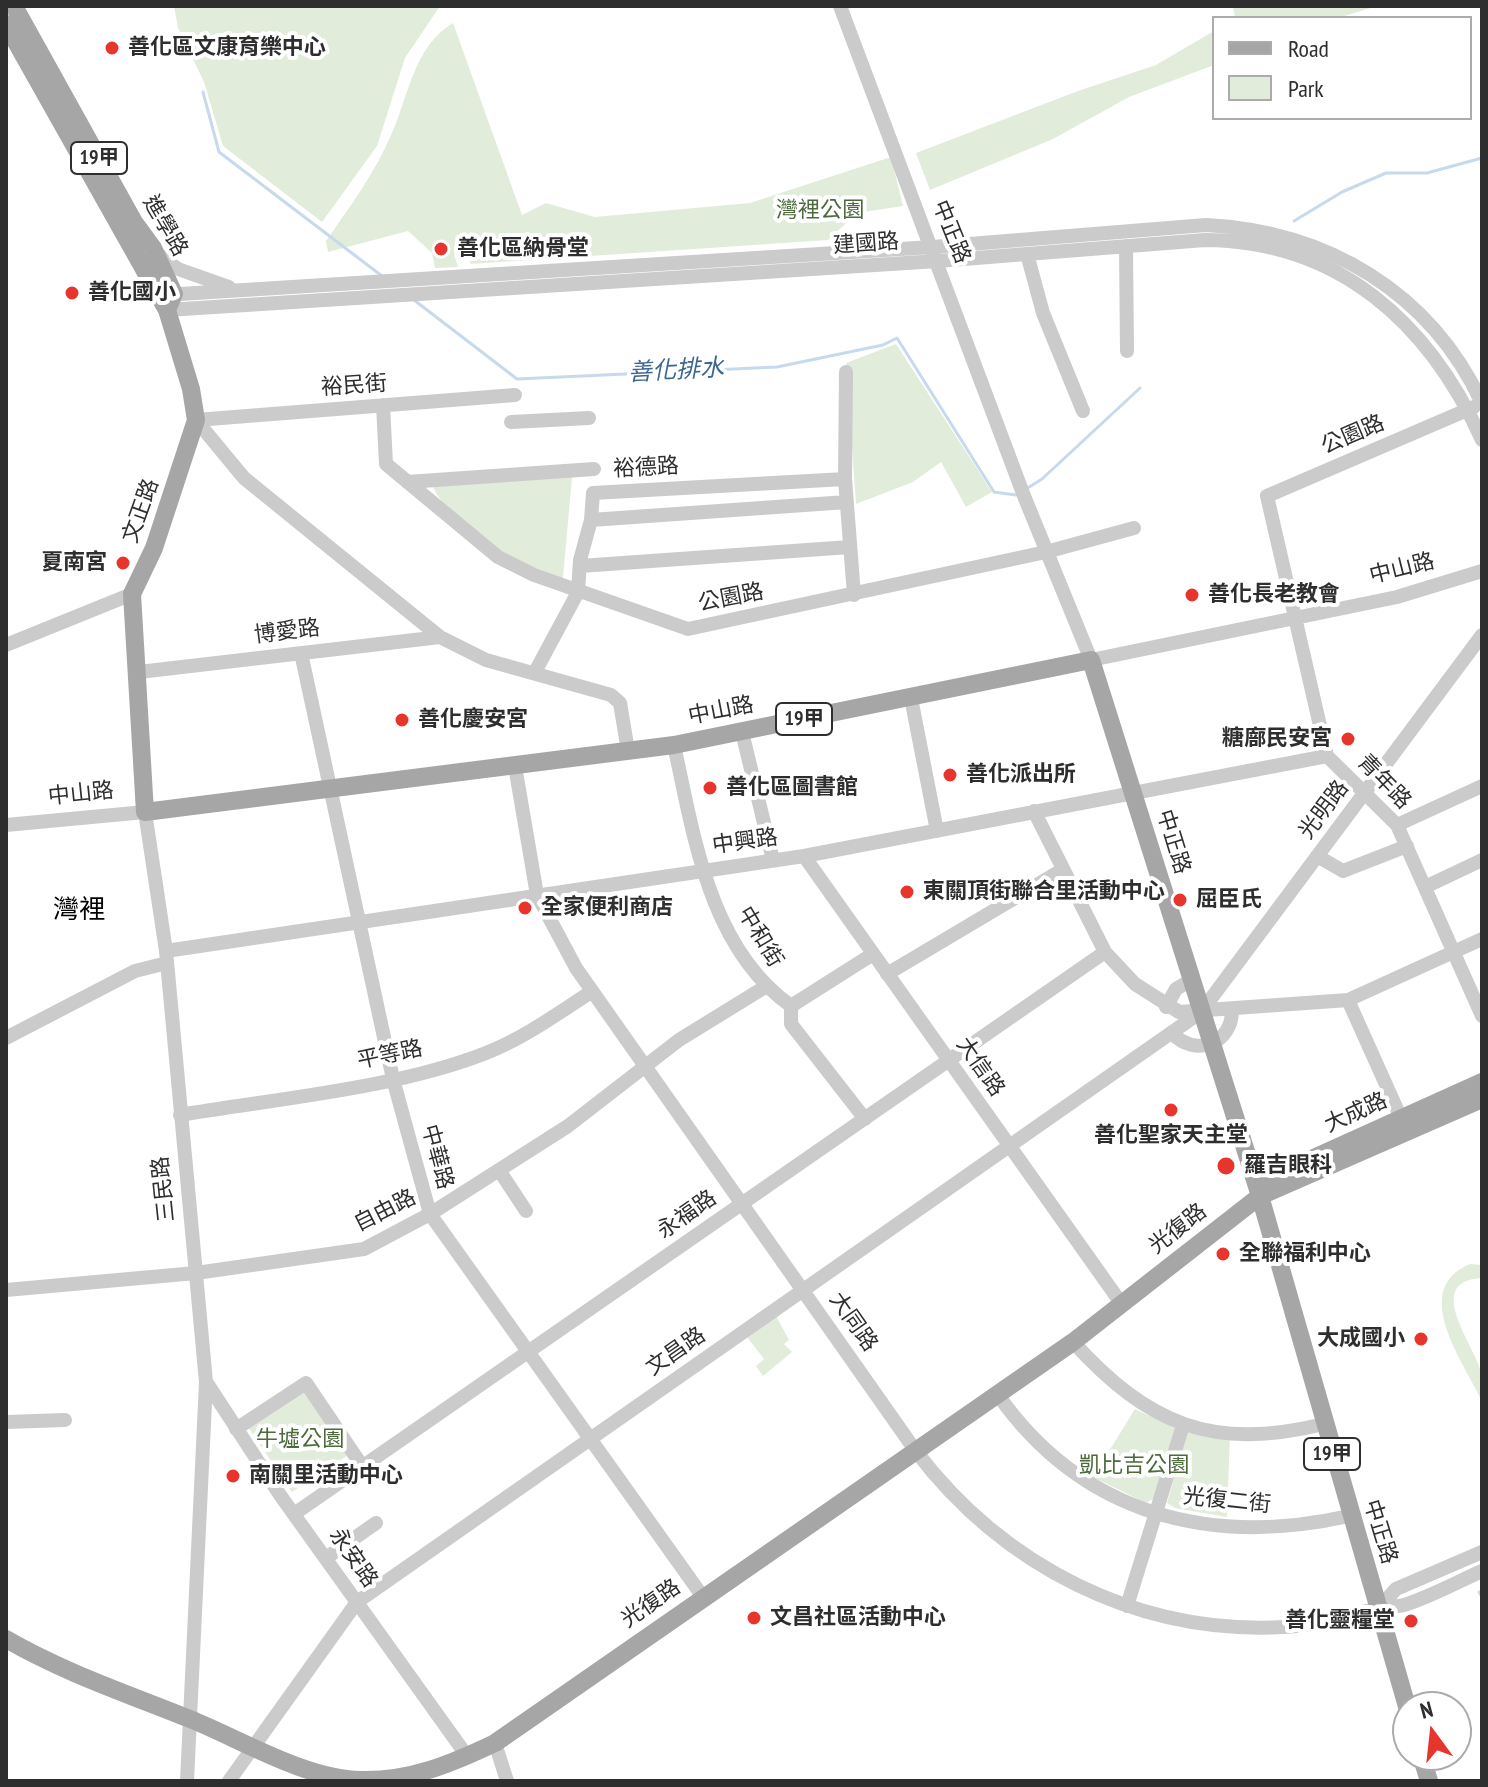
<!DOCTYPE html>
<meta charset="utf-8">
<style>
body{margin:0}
#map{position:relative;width:1488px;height:1787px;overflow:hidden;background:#fff;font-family:"PT Sans Narrow",sans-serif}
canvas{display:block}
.frame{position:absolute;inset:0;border:8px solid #2e2e2e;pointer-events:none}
.legend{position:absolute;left:1212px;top:16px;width:260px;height:104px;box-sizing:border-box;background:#fff;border:2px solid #ababab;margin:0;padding:10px 14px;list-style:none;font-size:24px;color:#2e2e2e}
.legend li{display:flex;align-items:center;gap:16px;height:40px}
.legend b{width:40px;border:2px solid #ababab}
.north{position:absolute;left:1392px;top:1691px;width:80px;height:80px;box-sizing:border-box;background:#fff;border:2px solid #ababab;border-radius:50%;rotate:345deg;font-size:22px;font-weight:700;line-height:32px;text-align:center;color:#2e2e2e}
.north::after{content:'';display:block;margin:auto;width:28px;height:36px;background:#e7352e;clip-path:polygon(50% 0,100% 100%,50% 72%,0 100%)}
</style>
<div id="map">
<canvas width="1488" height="1787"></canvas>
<div class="frame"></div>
<ul class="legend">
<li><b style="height:10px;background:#a6a6a6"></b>Road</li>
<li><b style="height:22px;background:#e2ecdb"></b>Park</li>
</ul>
<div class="north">N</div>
</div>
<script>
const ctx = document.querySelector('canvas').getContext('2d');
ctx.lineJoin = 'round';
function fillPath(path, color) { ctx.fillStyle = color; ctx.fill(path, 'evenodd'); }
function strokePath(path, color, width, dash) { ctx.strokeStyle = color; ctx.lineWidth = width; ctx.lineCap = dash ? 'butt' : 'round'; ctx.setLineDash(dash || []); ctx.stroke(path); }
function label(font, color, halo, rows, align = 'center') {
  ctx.font = font + ' "PT Sans Narrow","Noto Sans TC",sans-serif'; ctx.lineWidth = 8; ctx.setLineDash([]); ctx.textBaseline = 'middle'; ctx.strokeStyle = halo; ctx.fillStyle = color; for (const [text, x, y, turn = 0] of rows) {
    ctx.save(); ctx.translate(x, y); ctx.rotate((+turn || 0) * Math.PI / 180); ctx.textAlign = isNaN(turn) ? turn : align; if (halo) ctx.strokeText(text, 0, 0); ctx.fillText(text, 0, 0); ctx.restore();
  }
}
fillPath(new Path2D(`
 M174,6H440L405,58L377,146L322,222L223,146L204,82L178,28Z
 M1233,6H1377L1338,18H1235Z
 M453,23L522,215L546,203L595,217L750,203L891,157L903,206L857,213L828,240L471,264L465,248L454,254L458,267L435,268L432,253L408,231L328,252L326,241C349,208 375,173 391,135C409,96 413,47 453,23Z
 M1214,31V65L1129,97L1053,139L930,190L916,153L1078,91L1156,65Z
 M896,344L992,492L966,507L941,462L913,482L856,504L846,363Z
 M573,466L563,578C520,569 452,527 433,487Z
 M1470,1264L1482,1265V1278C1421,1281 1477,1348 1482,1375C1483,1383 1482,1393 1482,1401C1463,1361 1409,1289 1470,1264Z
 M774,1312L789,1340L784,1344L792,1352L763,1376L756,1366L764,1359L744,1333Z
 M307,1388L351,1453L292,1492L248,1427Z
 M1135,1409L1175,1428L1154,1498L1146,1503L1093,1477Z
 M1187,1432L1230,1434L1227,1517L1175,1508L1167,1503Z`), '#e2ecdb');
strokePath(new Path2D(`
 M203,92L219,152L382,276
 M1294,221L1342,192L1386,173H1427L1482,158
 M414,300L517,379L777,367L883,345L897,338L994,492L1016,495
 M1026,489L1042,479L1140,388
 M1479,1592L1482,1597`), '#c7d9ec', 3);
strokePath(new Path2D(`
 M840,6L1024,496L1091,660L1397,597L1482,571
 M1126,246L1127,351
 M158,254L178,269L229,287
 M1027,254L1043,313L1083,411
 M164,295L932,247L1206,225C1327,231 1430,292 1482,403
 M167,310L938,261L1205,240C1339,241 1429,323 1482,440
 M846,372L845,479L854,595
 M383,405L386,464L498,557L534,575L688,629L1046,552L1134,528
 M1474,407L1267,496L1327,756L1397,825L1482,1016
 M196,420L244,478L440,637L486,660L611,695L620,703L628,751
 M196,420L515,395
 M511,422L589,418
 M407,482L594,469
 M591,520L847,502
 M580,566L850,547
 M6,645L132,594
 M301,653L393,1079L430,1214L703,1597
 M139,672L440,637
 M535,672L578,592L580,560L591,520L593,493L845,479
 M911,698L937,831
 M742,732L773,860
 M674,745C694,836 709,948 791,1006V1024L865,1119
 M515,766L537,895L576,968L915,1450C1003,1566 1137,1635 1284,1627C1317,1625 1347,1615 1379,1608C1387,1607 1396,1607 1404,1605C1430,1597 1457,1582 1482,1571
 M1034,811L1105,952L1135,984L1179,1012L1348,1000L1482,939
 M6,825L145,812L166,951L206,1382L187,1781
 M1397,825L1482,786
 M804,856L1121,1303
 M1317,856L1343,871L1407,846
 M1425,887L1482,860
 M166,951L804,856L1327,756
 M887,974L1062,870
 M1348,1000L1405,1127
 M791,1006L873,954
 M1166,1007L1176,989L1191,980
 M1172,1033C1195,1058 1233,1044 1232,1009
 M6,1038L135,971L167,963
 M180,1115C275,1099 398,1088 486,1053C524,1038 557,1014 591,992
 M499,1170L526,1211
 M6,1290L196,1273L364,1249L430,1214L568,1126L679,1040L765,987
 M1073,1342C1149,1425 1212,1451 1324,1424
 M207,1383L280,1495L467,1756
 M998,1395C1083,1515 1210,1547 1349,1516
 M6,1422L65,1420
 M236,1429L306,1383L362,1466
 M294,1514L1105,952
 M326,1558L376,1523
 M1127,1606L1183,1425
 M1379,1608L1396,1589L1482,1552
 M495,1743L507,1781
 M229,1781L357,1602L1201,1012L1482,635`), '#cbcbcb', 14);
strokePath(new Path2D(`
 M14,6L134,222L153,248L174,294L167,310
 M6,24L167,310L191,389L196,420L154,548L132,594L145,812L674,745L1091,660L1260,1196L1408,1710
 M1260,1196L1482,1099
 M6,1639C65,1673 128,1694 190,1719C242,1740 305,1779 361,1780C410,1781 451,1764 495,1743L1073,1342L1260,1196L1274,1176L1482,1082
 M1421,1755L1429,1781`), '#a6a6a6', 18);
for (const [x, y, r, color] of [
 [112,48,8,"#e7352e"],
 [441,249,8,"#e7352e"],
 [72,293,8,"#e7352e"],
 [123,563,8,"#e7352e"],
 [1192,595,8,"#e7352e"],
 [402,720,8,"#e7352e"],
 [1348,739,8,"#e7352e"],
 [950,775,8,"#e7352e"],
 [710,788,8,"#e7352e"],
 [907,892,8,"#e7352e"],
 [1180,900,8,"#e7352e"],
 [525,908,8,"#e7352e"],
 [1171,1110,8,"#e7352e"],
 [1226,1166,10,"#e7352e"],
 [1223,1254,8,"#e7352e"],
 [1421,1339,8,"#e7352e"],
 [233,1476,8,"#e7352e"],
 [754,1618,8,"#e7352e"],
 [1411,1621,8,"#e7352e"]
]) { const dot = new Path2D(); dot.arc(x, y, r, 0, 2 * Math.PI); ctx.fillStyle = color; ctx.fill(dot); strokePath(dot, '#fff', 3); }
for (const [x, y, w] of [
 [99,158,56],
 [804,719,56],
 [1332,1454,56]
]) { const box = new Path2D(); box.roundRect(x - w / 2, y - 16, w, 32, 6); ctx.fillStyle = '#fff'; ctx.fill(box); strokePath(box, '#2e2e2e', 2); }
label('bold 20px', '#2e2e2e', null, [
 ["19甲",99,158],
 ["19甲",804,719],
 ["19甲",1332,1454]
]);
label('bold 22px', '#2e2e2e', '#fff', [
 ["善化區文康育樂中心",128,48],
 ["善化區納骨堂",457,249],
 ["善化國小",88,293],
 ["夏南宮",107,563,"right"],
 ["善化長老教會",1208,595],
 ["善化慶安宮",418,720],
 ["糖廍民安宮",1332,739,"right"],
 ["善化派出所",966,775],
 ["善化區圖書館",726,788],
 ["東關頂街聯合里活動中心",923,892],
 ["屈臣氏",1196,900],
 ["全家便利商店",541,908],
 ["善化聖家天主堂",1171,1136,"center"],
 ["羅吉眼科",1244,1166],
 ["全聯福利中心",1239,1254],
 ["大成國小",1405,1339,"right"],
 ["南關里活動中心",249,1476],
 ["文昌社區活動中心",770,1618],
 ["善化靈糧堂",1395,1621,"right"]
], 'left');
label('22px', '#4c6a3b', '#fff', [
 ["灣裡公園",820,211],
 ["牛墟公園",300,1440],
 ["凱比吉公園",1134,1466]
]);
label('22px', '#2e2e2e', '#fff', [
 ["進學路",165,226,60],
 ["中正路",951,232,68],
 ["建國路",866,244,-4],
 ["裕民街",354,386,-4],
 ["公園路",1353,435,-23],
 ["裕德路",646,468,-3],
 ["文正路",141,511,-70],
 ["中山路",1402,569,-14],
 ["公園路",731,598,-11],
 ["博愛路",287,632,-7],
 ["中山路",721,711,-11],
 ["青年路",1384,782,46],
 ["中山路",81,794,-6],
 ["光明路",1324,810,-53],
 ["中興路",745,842,-8],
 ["中正路",1173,842,73],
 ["中和街",760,937,59],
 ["平等路",390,1055,-12],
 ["大信路",980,1067,55],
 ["大成路",1356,1113,-24],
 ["中華路",437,1157,75],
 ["三民路",164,1189,-96],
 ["自由路",385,1211,-27],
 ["永福路",687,1215,-35],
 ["光復路",1178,1229,-38],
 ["大同路",853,1322,55],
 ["文昌路",676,1352,-35],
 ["光復二街",1227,1501,6],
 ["中正路",1380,1532,73],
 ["永安路",353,1558,55],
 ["光復路",651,1604,-35]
]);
label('italic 24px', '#3b6691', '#fff', [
 ["善化排水",676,371,-3]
]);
label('26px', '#000', '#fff', [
 ["灣裡",79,911]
]);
</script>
